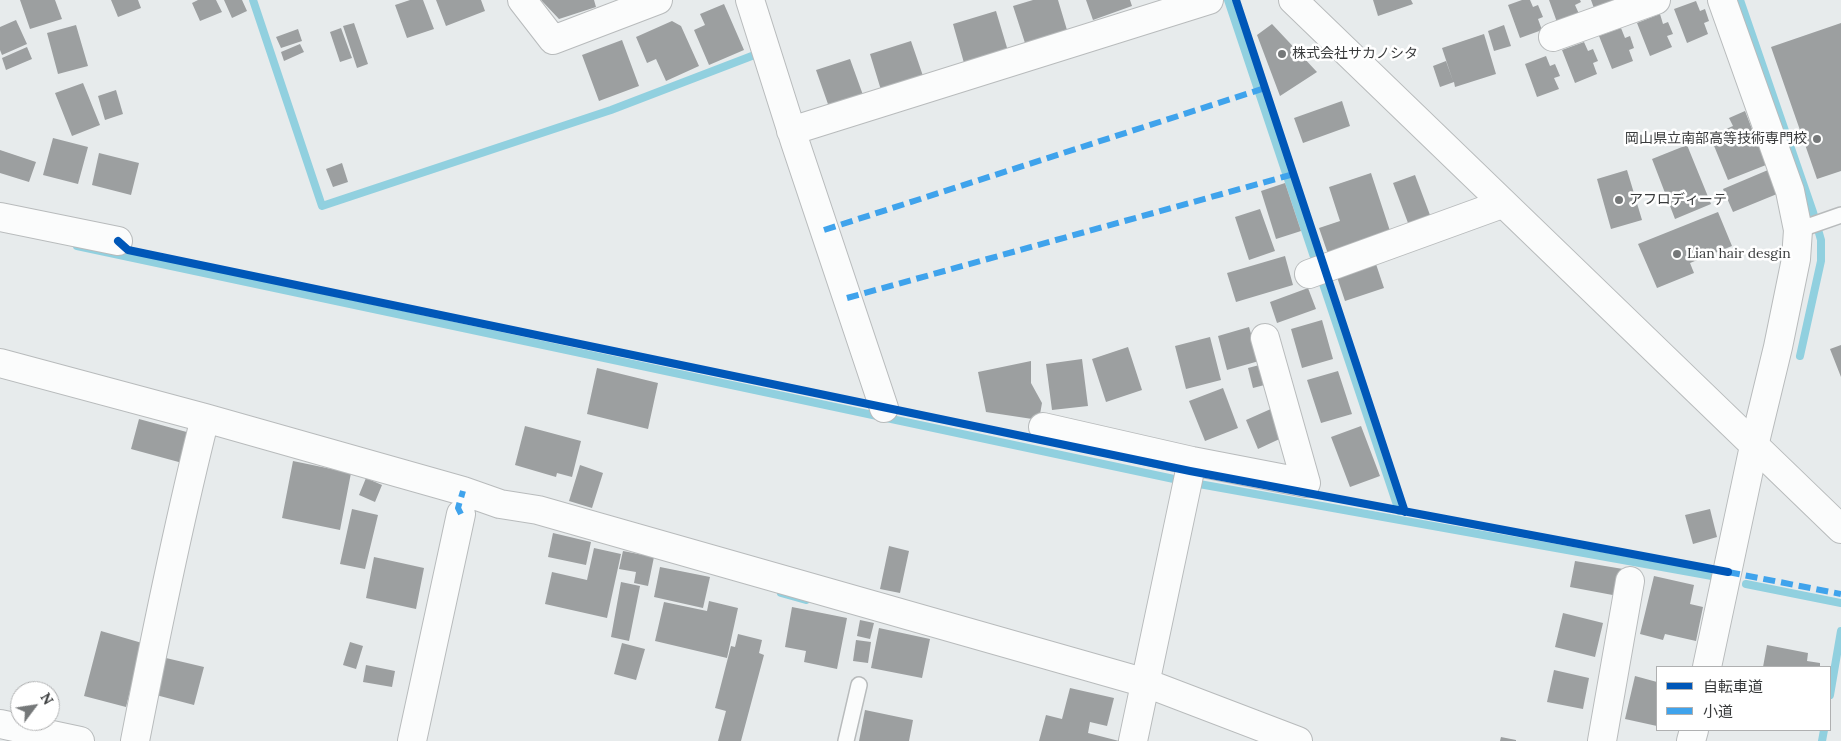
<!DOCTYPE html>
<meta charset="utf-8">
<style>
body{margin:0}
#map{position:relative;width:1841px;height:741px;overflow:hidden;background:#e7ebec;font-family:Lora,"Noto Sans JP",serif}
canvas{display:block}
.legend{position:absolute;left:1656px;top:666px;width:175px;height:65px;box-sizing:border-box;background:#fff;border:1px solid #afb0b1;margin:0;padding:6px 9px;list-style:none;font-size:15px;color:#383a3b}
.legend li{display:flex;align-items:center;gap:10px;height:25px}
.legend b{width:25px;border:1px solid #afb0b1}
.north{position:absolute;left:10px;top:681px;width:50px;height:50px;box-sizing:border-box;background:#fff;border:1px solid #afb0b1;border-radius:50%;rotate:59deg;font-size:14px;font-weight:700;line-height:20px;text-align:center;color:#383a3b}
.north::after{content:'';display:block;margin:auto;width:18px;height:22px;background:#757879;clip-path:polygon(50% 0,100% 100%,50% 72%,0 100%)}
</style>
<div id="map">
<canvas width="1841" height="741"></canvas>
<ul class="legend">
<li><b style="height:6px;background:#0057b8"></b>自転車道</li>
<li><b style="height:6px;background:#3fa3ec"></b>小道</li>
</ul>
<div class="north">N</div>
</div>
<script>
const ctx = document.querySelector('canvas').getContext('2d');
ctx.lineJoin = 'round';
function strokePath(path, color, width, dash) { ctx.strokeStyle = color; ctx.lineWidth = width; ctx.lineCap = dash ? 'butt' : 'round'; ctx.setLineDash(dash || []); ctx.stroke(path); }
function fillPath(path, color) { ctx.fillStyle = color; ctx.fill(path, 'evenodd'); }
function label(font, color, halo, rows, align = 'center') {
  ctx.font = font + ' Lora,"Noto Sans JP",serif'; ctx.lineWidth = 5; ctx.setLineDash([]); ctx.textBaseline = 'middle'; ctx.strokeStyle = halo; ctx.fillStyle = color; for (const [text, x, y, turn = 0] of rows) {
    ctx.save(); ctx.translate(x, y); ctx.rotate((+turn || 0) * Math.PI / 180); ctx.textAlign = isNaN(turn) ? turn : align; if (halo) ctx.strokeText(text, 0, 0); ctx.fillText(text, 0, 0); ctx.restore();
  }
}
strokePath(new Path2D(`
 M253,0L322,206L611,110L757,54
 M1228,0L1399,511
 M1740,0L1813,212L1821,240V261L1800,356
 M77,246L1188,482L1712,576
 M1746,584L1841,603
 M781,593L806,600
 M1830,695L1841,631
 M1822,741L1824,730`), '#91d0df', 8);
fillPath(new Path2D(`
 M20,0H55L62,19L30,29Z
 M111,0H138L141,8L118,17Z
 M198,0H216L222,12L200,21L192,3Z
 M224,0H242L247,11L232,18Z
 M410,0H423L434,29L407,38L395,5Z
 M436,0H481L485,11L446,26Z
 M541,0H594L596,7L559,19Z
 M1033,0H1058L1067,30L1025,43L1013,6Z
 M1086,0H1130L1132,6L1093,20Z
 M1373,0H1411L1413,4L1378,16Z
 M1522,0H1530L1533,7L1538,5L1543,17L1538,19L1542,30L1520,38L1508,5Z
 M1549,0H1580L1581,2L1575,5L1580,16L1558,25Z
 M1591,0H1616L1595,11Z
 M1696,1L1700,11L1705,9L1709,21L1704,23L1708,34L1687,43L1674,9Z
 M724,4L744,50L709,65L694,30L705,25L700,14Z
 M996,11L1008,51L964,63L953,24Z
 M1660,14L1663,24L1668,22L1673,34L1667,36L1672,47L1650,56L1637,23Z
 M16,20L27,44L2,55L0,50V27Z
 M672,21L681,26L699,66L666,81L656,59L647,63L636,37Z
 M354,23L368,64L357,68L343,26Z
 M1841,23V171L1817,179L1771,47Z
 M1272,24L1317,72L1280,96L1257,35Z
 M76,25L88,66L58,74L47,33Z
 M1504,25L1511,46L1494,51L1488,31Z
 M341,28L352,58L340,62L330,32Z
 M1621,28L1625,38L1630,36L1634,48L1629,50L1633,61L1612,69L1599,36Z
 M298,29L302,41L281,48L276,37Z
 M1484,34L1496,74L1455,87L1454,82L1440,87L1433,66L1446,61L1453,81L1442,48Z
 M622,40L639,86L599,101L582,55Z
 M911,41L923,76L881,90L870,54Z
 M1584,42L1588,51L1593,49L1598,61L1593,63L1597,74L1575,83L1562,50Z
 M300,44L304,52L284,61L281,52Z
 M27,47L32,59L6,70L2,58Z
 M1546,56L1550,66L1555,64L1560,76L1554,78L1559,89L1537,97L1525,64Z
 M850,59L863,95L829,107L816,70Z
 M83,83L100,125L72,136L55,93Z
 M116,90L123,114L105,120L98,96Z
 M1342,101L1350,126L1303,143L1294,118Z
 M1745,111L1766,165L1728,180L1710,136L1733,126L1729,118Z
 M53,138L88,147L78,184L43,175Z
 M1687,145L1711,204L1675,219L1652,159Z
 M0,150L36,162L29,182L0,173Z
 M99,153L139,163L131,195L92,185Z
 M342,163L348,182L333,187L326,169Z
 M1627,170L1642,220L1611,229L1597,179Z
 M1768,170L1777,194L1733,212L1723,189Z
 M1371,173L1391,234L1328,254L1319,228L1340,221L1329,187Z
 M1415,175L1430,215L1408,223L1393,183Z
 M1285,183L1301,231L1276,239L1261,191Z
 M1260,209L1275,251L1249,260L1235,217Z
 M1718,212L1732,246L1690,263L1694,273L1657,288L1638,244Z
 M1285,256L1293,285L1236,302L1227,273Z
 M1376,264L1384,288L1345,301L1337,277Z
 M1308,288L1316,309L1277,323L1270,302Z
 M1322,320L1333,359L1302,368L1291,329Z
 M1249,327L1259,361L1227,370L1218,336Z
 M1210,337L1221,380L1186,389L1175,346Z
 M1841,345V377L1830,349Z
 M1128,347L1142,390L1106,402L1092,359Z
 M1082,359L1088,406L1052,410L1046,364Z
 M1031,361V383L1042,403L1039,420L986,412L978,372Z
 M1267,363L1272,383L1253,388L1248,368Z
 M597,368L658,383L648,429L587,414Z
 M1338,371L1352,414L1321,423L1307,380Z
 M1223,388L1238,428L1205,441L1189,401Z
 M1273,408L1286,436L1258,449L1246,420Z
 M139,419L194,434L186,464L131,449Z
 M525,426L581,441L572,477L557,473L556,477L515,465Z
 M1361,426L1380,476L1350,487L1331,437Z
 M293,461L351,473L340,530L282,518Z
 M580,465L603,473L592,508L569,501Z
 M366,478L382,485L375,502L359,495Z
 M352,509L378,515L365,569L340,564Z
 M1710,509L1717,537L1693,544L1685,515Z
 M553,533L591,542L586,565L548,557Z
 M889,546L909,551L900,593L880,589Z
 M594,548L621,554L607,618L545,604L552,572L587,580Z
 M623,551L654,557L648,586L634,583L636,572L619,569Z
 M374,557L424,568L416,609L366,598Z
 M1575,561L1623,569L1618,596L1570,587Z
 M660,567L710,577L703,608L654,597Z
 M1654,576L1694,585L1690,604L1703,607L1696,641L1665,634L1663,640L1640,634Z
 M621,582L640,586L629,641L611,637Z
 M709,601L738,608L727,658L655,641L664,602L707,611Z
 M792,607L847,618L837,669L804,662L806,651L785,647Z
 M1563,613L1603,623L1595,657L1555,647Z
 M860,620L874,623L870,639L857,636Z
 M879,628L930,639L922,678L871,668Z
 M101,631L142,643L126,707L84,696Z
 M738,634L762,640L759,653L764,655L741,741H718L726,711L715,708L731,646L735,647Z
 M856,640L871,642L868,663L853,661Z
 M350,642L363,646L356,669L343,665Z
 M622,643L645,649L636,680L614,674Z
 M1767,645L1808,653L1807,661L1820,663V667H1763Z
 M166,658L204,667L194,705L156,695Z
 M366,665L395,671L392,687L363,682Z
 M1554,670L1589,678L1583,709L1547,702Z
 M1635,676L1657,682V726L1625,719Z
 M1070,688L1114,698L1107,726L1090,722L1088,733L1119,741H1039L1046,715L1062,719Z
 M865,710L913,720L909,741H859Z
 M1501,737L1516,740V741H1500Z`), '#9c9fa0');
const service = new Path2D(`
 M1798,230L1841,215
 M846,741L859,685`);
const minor = new Path2D(`
 M522,0L553,40L658,0
 M750,0L795,142L884,408
 M1553,37L1656,0
 M791,131L1209,0
 M0,217L118,241
 M1309,274L1502,204
 M0,363L205,418L463,491L500,504L538,510L1146,683L1298,741
 M1043,427L1192,461L1306,483L1265,338
 M1707,667L1754,446L1778,347L1796,259L1798,230L1790,191L1722,0
 M0,724L80,741
 M135,741C156,633 178,525 205,418
 M412,741L461,514
 M1133,741L1192,461
 M1602,741L1630,581
 M1691,741L1694,730`);
const tertiary = new Path2D(`
 M1293,0L1841,529`);
strokePath(service, '#b8bbbc', 18);
strokePath(minor, '#b8bbbc', 30);
strokePath(tertiary, '#b8bbbc', 30);
strokePath(service, '#fbfcfc', 15);
strokePath(minor, '#fbfcfc', 28);
strokePath(tertiary, '#fbfcfc', 28);
strokePath(new Path2D(`
 M824,230L1265,88
 M847,298L1294,174
 M461,514L458,508L463,491
 M1728,572L1841,594`), '#3fa3ec', 6, [12, 6]);
strokePath(new Path2D(`
 M1236,0L1405,512
 M118,241L128,250L1190,471L1728,572`), '#0057b8', 8);
for (const [x, y, r, color] of [
 [1282,54,5,"#757879"],
 [1817,139,5,"#757879"],
 [1619,200,5,"#757879"],
 [1677,254,5,"#757879"]
]) { const dot = new Path2D(); dot.arc(x, y, r, 0, 2 * Math.PI); ctx.fillStyle = color; ctx.fill(dot); strokePath(dot, '#fff', 2); }
label('14px', '#383a3b', '#fff', [
 ["株式会社サカノシタ",1292,54],
 ["岡山県立南部高等技術専門校",1807,139,"right"],
 ["アフロディーテ",1629,200],
 ["Lian hair desgin",1687,254]
], 'left');
</script>
